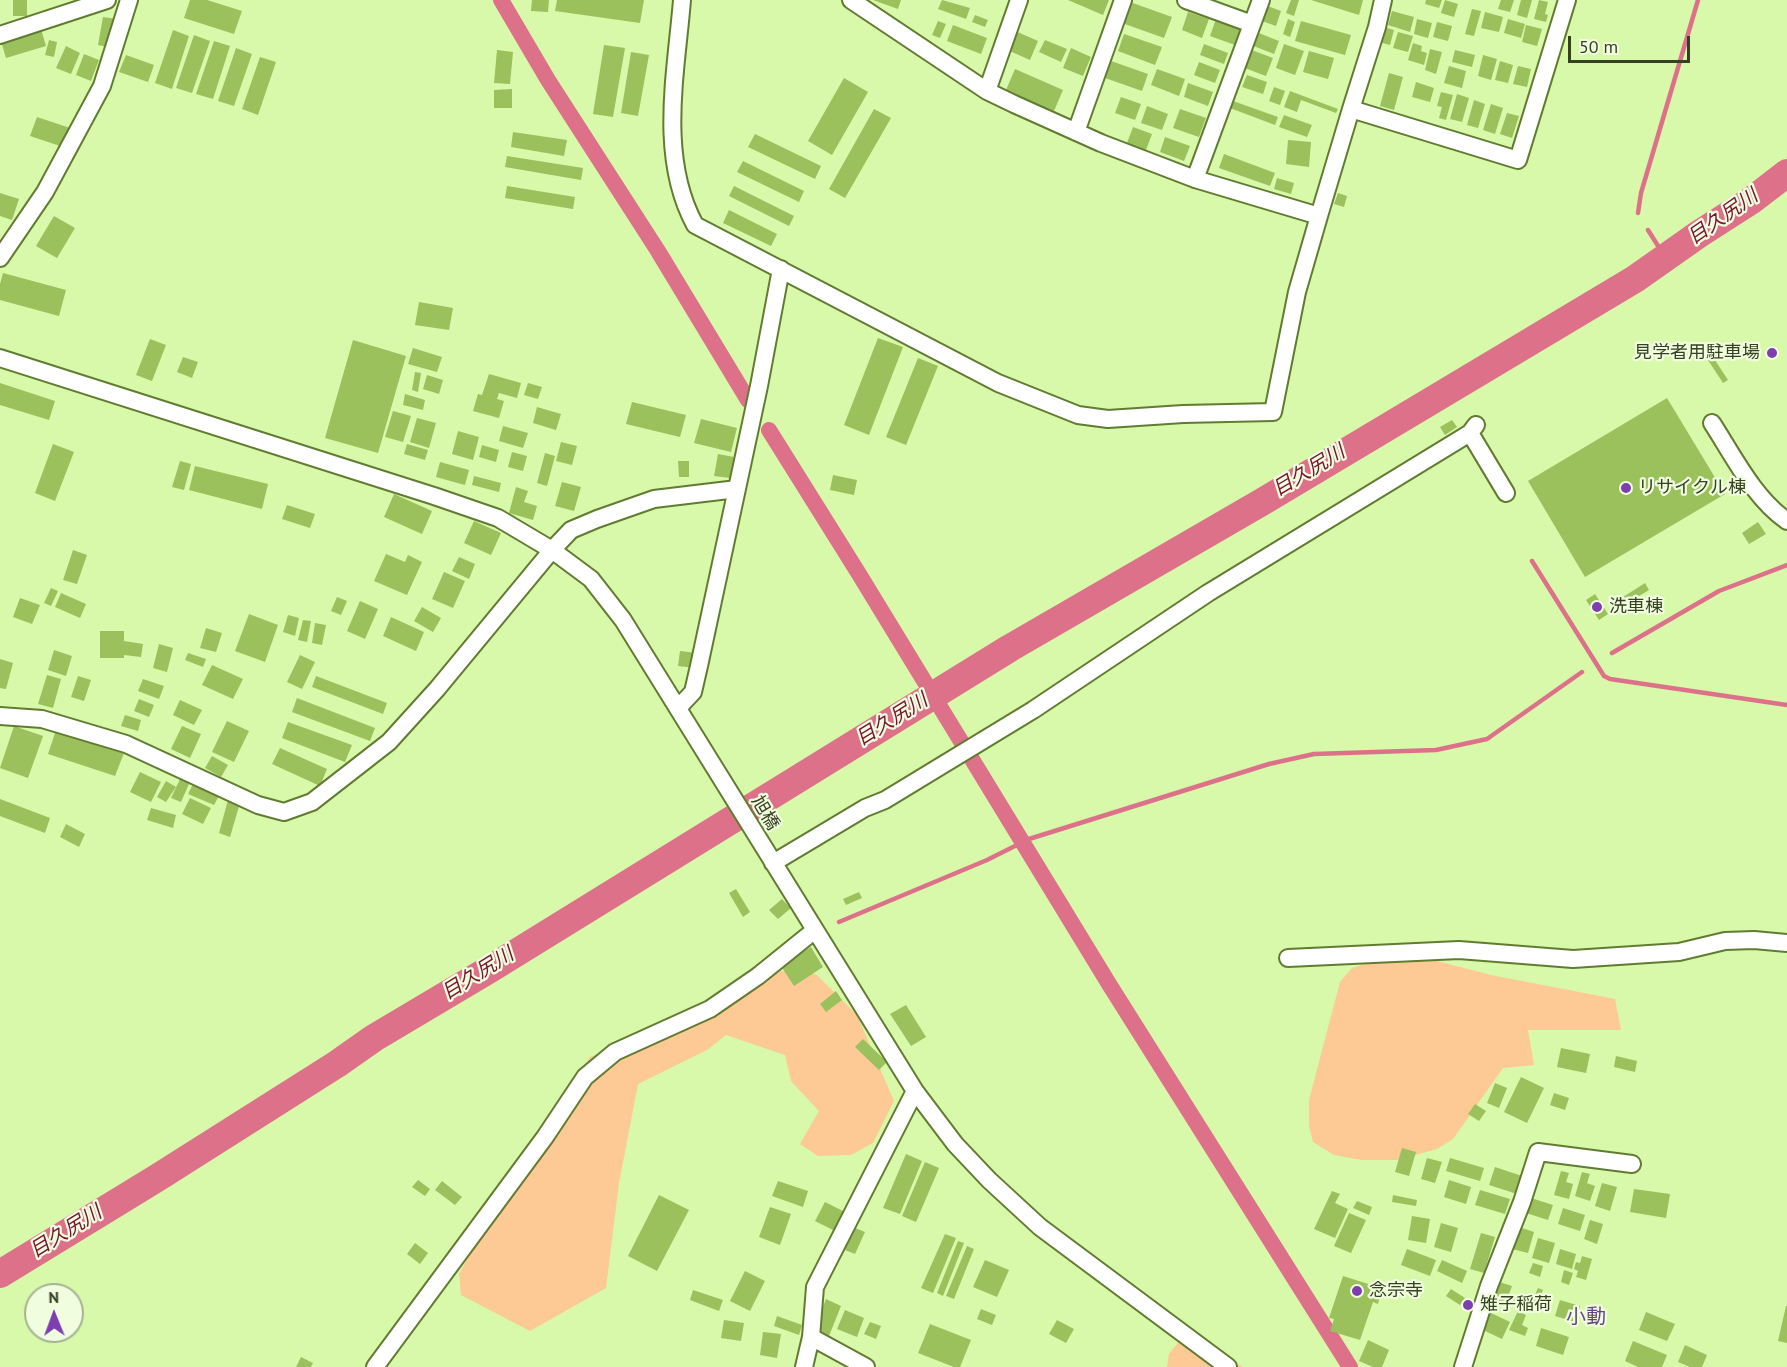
<!DOCTYPE html>
<meta charset="utf-8">
<style>
body{margin:0}
#map{position:relative;width:1787px;height:1367px;overflow:hidden;background:#d8f8aa;font-family:"PT Sans",sans-serif}
canvas{display:block}
.north{position:absolute;left:24px;top:1283px;width:60px;height:60px;box-sizing:border-box;background:#f0fedf;border:2px solid #a5b393;border-radius:50%;rotate:359deg;font-size:16px;font-weight:700;line-height:24px;text-align:center;color:#354222}
.north::after{content:'';display:block;margin:auto;width:21px;height:27px;background:#7e3db1;clip-path:polygon(50% 0,100% 100%,50% 72%,0 100%)}
.scale{position:absolute;left:1568px;top:36px;width:122px;height:27px;box-sizing:border-box;border:3px solid #354222;border-top:0;padding-left:8px;font-size:18px;line-height:21px;white-space:nowrap;color:#354222;-webkit-text-stroke:4px #f0fedf;paint-order:stroke}
</style>
<div id="map">
<canvas width="1787" height="1367"></canvas>
<div class="north">N</div>
<div class="scale">50 m</div>
</div>
<script>
const ctx = document.querySelector('canvas').getContext('2d');
ctx.lineJoin = 'round';
function fillPath(path, color) { ctx.fillStyle = color; ctx.fill(path, 'evenodd'); }
function strokePath(path, color, width, dash) { ctx.strokeStyle = color; ctx.lineWidth = width; ctx.lineCap = dash ? 'butt' : 'round'; ctx.setLineDash(dash || []); ctx.stroke(path); }
function label(font, color, halo, rows, align = 'center') {
  ctx.font = font + ' "PT Sans","Noto Sans JP",sans-serif'; ctx.lineWidth = 4.5; ctx.setLineDash([]); ctx.textBaseline = 'middle'; ctx.strokeStyle = halo; ctx.fillStyle = color; for (const [text, x, y, turn = 0] of rows) {
    ctx.save(); ctx.translate(x, y); ctx.rotate((+turn || 0) * Math.PI / 180); ctx.textAlign = isNaN(turn) ? turn : align; if (halo) ctx.strokeText(text, 0, 0); ctx.fillText(text, 0, 0); ctx.restore();
  }
}
fillPath(new Path2D(`
 M1437,961L1491,975L1615,999L1621,1030H1528L1534,1065L1503,1068L1453,1139L1437,1149L1397,1160H1362L1334,1155L1313,1142L1309,1126V1100L1340,982L1352,968L1372,962Z
 M773,971H805L817,975L857,1015L894,1101L873,1143L851,1155L818,1156L800,1144L819,1111L791,1081L785,1055L726,1035L707,1050L638,1084L619,1183L606,1288L530,1331L461,1295L459,1274L532,1143L590,1057L682,1020Z
 M1181,1339L1217,1352L1243,1367H1167L1169,1354Z`), '#fdc994');
strokePath(new Path2D(`
 M1638,213L1641,193L1698,0
 M1648,230L1665,257
 M1532,561L1604,676L1610,679L1787,705
 M1612,653L1719,591L1787,565
 M839,922L987,860L1029,839L1269,764L1314,754L1436,750L1487,739L1582,672`), '#dd718a', 4.5);
strokePath(new Path2D(`
 M501,0L548,80L658,251L748,400
 M769,430L859,574L1109,984L1350,1367`), '#dd718a', 16);
strokePath(new Path2D(`
 M0,1274L157,1178L337,1064L374,1038L490,969L1010,648L1262,502L1635,279L1699,234L1752,200L1787,173`), '#dd718a', 28);
fillPath(new Path2D(`
 M13,0H27V16H13Z
 M190,0H207L242,11L234,34L184,18Z
 M532,0H549L548,12L531,11Z
 M557,0H644L640,23L555,11Z
 M873,0H901L898,9Z
 M942,0L970,8L966,19L938,9Z
 M1068,0H1109L1103,15Z
 M1291,0H1299L1294,16L1286,13Z
 M1311,0H1363L1359,15Z
 M1426,0H1442L1439,8L1425,4Z
 M1445,0L1458,4L1454,17L1441,13Z
 M1501,0H1514L1510,12L1498,9Z
 M1521,0H1532L1527,18L1517,15Z
 M1539,0L1548,2L1545,14L1548,15L1546,22L1534,19Z
 M1130,2L1172,17L1164,38L1122,23Z
 M1265,5L1281,11L1276,26L1259,20Z
 M1472,9L1481,11L1474,36L1465,34Z
 M1392,11L1414,17L1410,32L1388,25Z
 M1188,12L1209,19L1202,38L1182,30Z
 M1485,12L1503,17L1499,32L1481,28Z
 M975,15L988,20L985,27L972,22Z
 M103,17L117,19L112,48L98,45Z
 M1216,19L1242,29L1235,45L1210,36Z
 M1288,19L1295,22L1290,37L1283,34Z
 M1417,19L1432,23L1428,38L1414,34Z
 M1508,19L1525,24L1521,38L1504,33Z
 M938,21L946,24L940,38L932,35Z
 M1301,21L1351,35L1345,55L1295,41Z
 M1437,22L1452,26L1448,41L1433,37Z
 M953,25L987,38L981,54L947,41Z
 M1526,25L1542,29L1537,46L1522,42Z
 M1379,26L1394,30L1390,45L1375,41Z
 M41,29L46,46L6,58L1,41Z
 M173,30L189,36L172,89L155,83Z
 M1013,30L1038,41L1030,60L1005,49Z
 M1256,32L1279,41L1274,54L1251,45Z
 M1398,32L1413,36L1408,52L1393,48Z
 M1124,34L1162,47L1155,65L1118,51Z
 M194,35L210,41L192,93L176,88Z
 M49,40L57,42L54,57L45,55Z
 M1045,40L1067,49L1061,62L1039,52Z
 M214,41L230,46L213,99L196,94Z
 M1413,43L1422,46L1421,51L1427,53L1424,65L1408,60Z
 M1204,44L1228,53L1224,64L1200,55Z
 M1284,44L1304,51L1295,75L1276,68Z
 M604,45L625,48L613,117L593,114Z
 M66,46L80,53L71,74L56,68Z
 M236,48L252,54L234,106L218,101Z
 M1071,48L1091,57L1083,76L1063,68Z
 M1249,49L1273,58L1266,76L1242,67Z
 M1430,49L1442,52L1436,74L1425,70Z
 M497,50L513,52L510,84L494,83Z
 M1455,50L1475,55L1472,67L1452,62Z
 M1309,51L1334,58L1328,79L1303,72Z
 M631,52L649,55L638,116L621,113Z
 M84,54L99,60L91,81L76,75Z
 M126,55L154,65L148,82L119,72Z
 M1483,55L1497,59L1491,80L1478,76Z
 M260,57L276,62L258,115L242,109Z
 M1111,61L1148,74L1142,91L1105,78Z
 M1500,61L1513,65L1508,83L1495,80Z
 M1199,62L1220,70L1215,83L1194,75Z
 M1449,66L1466,71L1462,88L1444,83Z
 M1518,66L1531,69L1527,87L1513,84Z
 M1015,69L1063,90L1054,111L1006,90Z
 M1157,69L1185,79L1179,96L1151,85Z
 M1389,73L1403,77L1394,110L1380,106Z
 M1247,75L1267,82L1263,94L1242,87Z
 M844,78L868,92L832,155L808,141Z
 M1416,82L1434,88L1430,102L1412,97Z
 M1188,83L1213,92L1208,106L1184,97Z
 M1274,87L1285,91L1280,105L1269,101Z
 M512,89V108H494V90Z
 M1290,91L1338,109L1336,113L1301,100L1297,112L1284,107Z
 M1441,92L1453,95L1446,120L1439,118L1442,107L1437,106Z
 M1457,94L1469,98L1462,122L1450,119Z
 M1121,97L1141,104L1135,120L1115,113Z
 M1474,100L1485,104L1478,128L1467,125Z
 M1233,101L1278,117L1275,125L1230,108Z
 M1491,104L1503,108L1495,134L1483,130Z
 M1147,106L1168,114L1162,130L1141,123Z
 M874,109L891,118L845,198L829,189Z
 M1180,109L1206,118L1199,137L1173,128Z
 M1507,113L1519,116L1512,138L1500,134Z
 M1284,115L1312,125L1307,137L1279,127Z
 M37,117L70,128L63,147L30,136Z
 M1133,127L1152,134L1146,150L1127,143Z
 M513,132L567,140L564,156L511,147Z
 M755,134L821,166L815,179L748,147Z
 M1165,137L1190,146L1184,161L1160,152Z
 M1288,140L1311,142L1309,167L1286,164Z
 M1224,154L1275,173L1270,186L1219,168Z
 M507,156L583,168L581,180L505,167Z
 M743,161L804,191L799,202L737,172Z
 M1277,178L1294,183L1291,194L1274,189Z
 M507,186L575,197L573,209L505,198Z
 M734,186L794,216L789,226L729,196Z
 M0,193L19,199L12,220L0,216Z
 M1338,193L1347,196L1344,207L1334,204Z
 M729,210L777,234L771,246L723,223Z
 M54,216L75,228L57,258L36,246Z
 M3,273L66,290L59,316L0,300V284Z
 M419,302L453,308L449,330L415,325Z
 M878,338L903,347L869,435L844,425Z
 M150,339L166,345L152,381L136,375Z
 M353,340L406,356L378,453L325,438Z
 M413,348L442,357L437,372L408,364Z
 M1709,351L1728,380L1723,383L1704,354Z
 M183,357L198,362L192,378L177,372Z
 M918,358L938,366L906,445L886,437Z
 M415,372L421,373L418,392L412,390Z
 M489,374L521,383L517,398L499,393L497,399L504,401L499,418L473,411L478,394L482,395Z
 M427,375L443,380L439,394L423,389Z
 M0,383L55,401L49,420L0,405Z
 M528,383L542,387L538,399L524,395Z
 M405,394L425,400L423,410L403,405Z
 M1667,398L1725,494L1585,577L1528,481Z
 M632,402L686,415L680,437L626,424Z
 M537,407L561,414L556,430L533,423Z
 M393,411L411,416L403,442L385,437Z
 M417,418L436,423L429,448L410,442Z
 M701,419L737,428L731,452L694,443Z
 M1452,420L1457,427L1445,435L1440,427Z
 M503,426L528,433L523,448L499,441Z
 M458,431L479,437L473,460L452,454Z
 M561,442L577,446L572,465L556,461Z
 M53,444L74,452L55,501L35,493Z
 M407,444L428,450L425,460L404,454Z
 M482,445L499,450L496,462L479,457Z
 M512,452L527,456L523,471L508,467Z
 M545,453L555,456L547,486L537,483Z
 M718,454L734,457L730,478L714,476Z
 M180,461L191,464L184,490L172,487Z
 M678,461H689V477H679Z
 M440,462L469,470L465,485L436,477Z
 M195,466L268,484L262,509L189,490Z
 M833,475L857,480L854,495L830,490Z
 M474,476L501,483L499,492L472,485Z
 M562,482L581,487L574,511L555,506Z
 M516,487L528,491L524,502L537,506L533,520L509,513Z
 M394,494L432,511L422,534L384,517Z
 M287,505L315,514L310,528L282,519Z
 M474,521L501,533L491,555L464,543Z
 M1758,522L1766,534L1749,544L1742,533Z
 M73,550L87,555L77,584L63,580Z
 M386,554L405,562L408,555L422,562L407,595L374,581Z
 M459,557L475,564L469,579L452,571Z
 M444,572L465,581L453,608L432,599Z
 M1645,583L1649,590L1624,605L1620,599Z
 M51,588L58,591L51,606L44,603Z
 M61,593L86,604L80,618L55,607Z
 M1595,594L1608,614L1599,620L1586,600Z
 M337,597L347,601L341,615L331,611Z
 M20,598L40,605L32,624L13,617Z
 M360,601L378,609L365,639L347,631Z
 M422,607L441,618L433,632L414,621Z
 M249,614L278,625L265,662L235,651Z
 M288,615L299,618L295,636L283,632Z
 M391,617L424,632L416,651L383,636Z
 M303,620L311,621L307,642L298,640Z
 M315,623L326,625L322,645L312,643Z
 M206,628L222,633L216,652L200,648Z
 M100,631H124V641L143,644L141,657L124,655V658H100Z
 M159,644L173,648L167,672L153,668Z
 M54,650L72,656L66,676L48,670Z
 M680,651L697,653L695,668L678,666Z
 M188,653L206,659L203,667L185,660Z
 M300,655L315,662L302,689L287,682Z
 M0,659L13,663L6,689L0,688Z
 M212,665L243,679L233,699L202,685Z
 M47,675L61,679L53,708L38,704Z
 M78,676L91,680L84,701L71,697Z
 M316,676L387,703L383,714L312,687Z
 M143,679L164,686L159,699L138,691Z
 M297,698L375,728L370,741L292,712Z
 M139,699L154,705L149,717L134,711Z
 M180,700L202,710L194,725L173,715Z
 M125,715L141,720L138,731L121,726Z
 M227,721L249,731L234,762L212,752Z
 M288,722L352,745L345,762L282,738Z
 M14,726L43,736L28,778L0,768Z
 M182,726L201,734L190,758L171,749Z
 M56,730L124,753L115,776L48,754Z
 M280,748L327,769L320,786L272,764Z
 M212,756L228,765L221,777L205,768Z
 M140,772L161,782L151,802L130,792Z
 M180,779L189,784L181,802L171,798Z
 M166,781L176,787L166,802L157,797Z
 M194,782L220,794L214,805L188,794Z
 M190,798L211,808L203,824L182,814Z
 M0,799L50,818L45,833L0,816Z
 M228,800L240,803L230,837L219,833Z
 M151,808L176,815L173,828L147,820Z
 M66,824L85,834L79,847L60,837Z
 M736,889L750,912L743,917L729,893Z
 M859,892L862,898L846,905L843,899Z
 M782,899L791,908L778,919L769,910Z
 M811,947L823,967L794,986L781,966Z
 M836,991L842,1000L826,1012L820,1004Z
 M906,1005L926,1037L911,1046L890,1014Z
 M863,1039L887,1062L879,1070L855,1047Z
 M1561,1048L1590,1054L1586,1073L1557,1067Z
 M1616,1056L1637,1061L1635,1072L1614,1067Z
 M1521,1077L1544,1088L1527,1123L1504,1112Z
 M1495,1083L1507,1088L1499,1108L1487,1103Z
 M1554,1093L1569,1098L1565,1110L1550,1105Z
 M1475,1104L1486,1111L1479,1121L1468,1114Z
 M1402,1148L1416,1152L1409,1176L1395,1172Z
 M906,1154L922,1161L900,1214L883,1208Z
 M1427,1158L1442,1162L1435,1183L1421,1179Z
 M1450,1158L1484,1168L1480,1181L1446,1171Z
 M925,1162L939,1168L916,1222L902,1216Z
 M1495,1167L1522,1176L1517,1194L1489,1185Z
 M1561,1171L1569,1173L1566,1182L1573,1184L1569,1199L1554,1195Z
 M1582,1172L1590,1174L1587,1183L1595,1186L1590,1201L1575,1196Z
 M418,1180L430,1189L425,1196L412,1187Z
 M1449,1180L1471,1187L1466,1204L1444,1197Z
 M442,1181L462,1197L455,1205L435,1190Z
 M778,1181L808,1191L803,1207L772,1196Z
 M1602,1183L1617,1187L1610,1211L1595,1206Z
 M1634,1189L1670,1194L1666,1218L1630,1212Z
 M1480,1190L1510,1199L1505,1214L1475,1205Z
 M1332,1191L1340,1194L1335,1203L1348,1209L1335,1238L1314,1229Z
 M659,1195L689,1210L657,1271L628,1256Z
 M1393,1195L1417,1200L1416,1206L1392,1202Z
 M1531,1198L1553,1205L1548,1220L1526,1213Z
 M1357,1201L1372,1207L1369,1215L1353,1208Z
 M825,1202L847,1213L837,1232L815,1221Z
 M770,1207L791,1214L780,1245L759,1237Z
 M1563,1208L1585,1215L1580,1231L1558,1224Z
 M1349,1213L1366,1220L1351,1253L1334,1246Z
 M1412,1216L1430,1219L1426,1243L1408,1240Z
 M1590,1220L1603,1224L1597,1244L1584,1239Z
 M1441,1223L1458,1228L1451,1252L1434,1247Z
 M1519,1227L1534,1232L1528,1253L1512,1249Z
 M855,1228L865,1232L855,1254L845,1250Z
 M1481,1233L1495,1237L1484,1273L1470,1269Z
 M945,1234L956,1238L933,1293L921,1288Z
 M1538,1238L1555,1243L1549,1263L1532,1258Z
 M958,1241L964,1243L943,1296L937,1293Z
 M415,1243L428,1253L420,1264L407,1254Z
 M967,1246L974,1249L954,1299L946,1296Z
 M1407,1249L1436,1260L1430,1276L1401,1265Z
 M1560,1249L1576,1254L1572,1269L1556,1264Z
 M1582,1256L1592,1259L1586,1280L1576,1277L1578,1271L1574,1269L1576,1262L1580,1263Z
 M985,1260L1009,1270L997,1297L973,1287Z
 M1442,1260L1467,1271L1462,1283L1437,1271Z
 M1533,1263L1543,1266L1540,1277L1529,1273Z
 M1564,1270L1573,1273L1569,1285L1561,1282Z
 M745,1271L765,1281L750,1311L730,1301Z
 M1343,1276L1378,1287L1376,1294L1380,1296L1378,1304L1373,1302L1360,1340L1330,1331L1334,1319L1329,1318Z
 M1496,1281L1512,1286L1509,1294L1518,1297L1515,1306L1490,1299Z
 M1538,1288L1543,1290L1534,1310L1529,1308Z
 M1451,1289L1465,1298L1460,1305L1446,1296Z
 M693,1290L723,1300L719,1311L690,1300Z
 M826,1299L841,1306L829,1336L814,1330Z
 M1560,1300L1580,1306L1575,1322L1555,1316Z
 M1786,1306H1787V1343L1778,1341Z
 M981,1309L996,1315L992,1325L977,1319Z
 M845,1310L864,1318L857,1337L837,1329Z
 M1518,1311L1526,1315L1522,1325L1528,1328L1525,1336L1509,1330Z
 M1489,1312L1510,1322L1502,1339L1481,1329Z
 M1646,1312L1675,1324L1667,1341L1639,1330Z
 M777,1316L802,1325L799,1335L774,1326Z
 M724,1320L744,1323L741,1341L721,1338Z
 M1057,1320L1074,1329L1066,1343L1049,1334Z
 M870,1322L881,1326L876,1339L864,1334Z
 M930,1324L971,1340L960,1367H954L918,1353Z
 M1541,1328L1569,1337L1563,1355L1536,1346Z
 M763,1332L781,1334L777,1358L760,1355Z
 M1368,1340L1389,1350L1382,1367H1373L1359,1361Z
 M1633,1341L1667,1355L1662,1367H1638L1625,1361Z
 M1685,1345L1707,1355L1702,1367H1690L1678,1362Z
 M301,1357L313,1363L311,1367H296Z`), '#9bc15c');
const minor = new Path2D(`
 M682,0C676,74 658,157 695,225L998,383L1078,415L1108,419L1183,414L1273,412L1297,292L1319,216
 M851,0L987,91L1014,104L1101,143L1195,179L1319,216L1351,109L1518,160L1567,0
 M1186,0L1252,24
 M0,35L107,0
 M987,91L1019,0
 M1351,109L1377,27L1383,0
 M1076,132L1123,0
 M1195,179L1261,0
 M0,258L45,192L102,86L129,0
 M0,358L434,496L498,518L552,550L591,579L623,620L915,1091L955,1144L989,1180L1040,1227L1228,1367
 M1712,423C1734,457 1754,498 1787,521
 M1470,433L1506,493
 M678,708L693,692L699,666L759,386L781,269
 M0,716L42,719L126,744L258,805L284,812L312,802L389,742L437,689L552,550L571,530L597,519L654,499L737,489
 M773,863L865,808L885,800L1033,710L1208,593L1470,433L1476,425
 M1288,958L1459,950L1573,959L1679,952L1725,941L1754,940L1787,943
 M811,1337L866,1367
 M375,1367L545,1137L585,1077L615,1052L710,1009L758,976L815,930
 M804,1367L811,1337L815,1287L915,1091
 M1463,1367L1489,1286L1522,1202L1538,1152L1632,1164`);
strokePath(minor, '#617c31', 20);
strokePath(minor, '#fff', 16);
for (const [x, y, r, color] of [
 [1772,353,6,"#7e3db1"],
 [1626,488,6,"#7e3db1"],
 [1597,607,6,"#7e3db1"],
 [1357,1291,6,"#7e3db1"],
 [1468,1305,6,"#7e3db1"]
]) { const dot = new Path2D(); dot.arc(x, y, r, 0, 2 * Math.PI); ctx.fillStyle = color; ctx.fill(dot); strokePath(dot, '#f0fedf', 2); }
label('18px', '#354222', '#f0fedf', [
 ["見学者用駐車場",1760,353,"right"],
 ["リサイクル棟",1638,488],
 ["洗車棟",1609,607],
 ["念宗寺",1369,1291],
 ["雉子稲荷",1480,1305]
], 'left');
label('18px', '#354222', '#f0fedf', [
 ["旭橋",765,813,59]
]);
label('italic 20px', '#761335', '#f0fedf', [
 ["目久尻川",1723,217,-35],
 ["目久尻川",1309,471,-31],
 ["目久尻川",892,720,-32],
 ["目久尻川",478,974,-32],
 ["目久尻川",66,1232,-32]
]);
label('20px', '#654682', '#f0fedf', [
 ["小動",1586,1317]
]);
</script>
